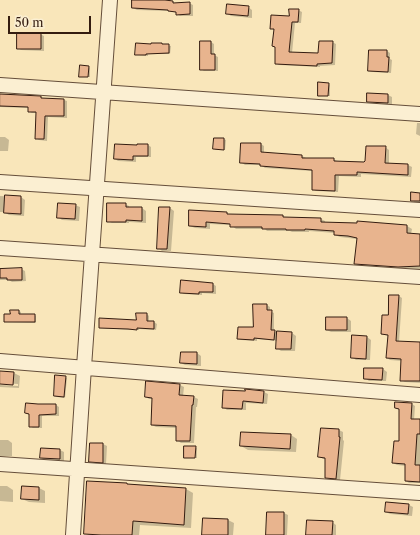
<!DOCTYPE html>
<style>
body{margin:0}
#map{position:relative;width:420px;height:535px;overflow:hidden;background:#f9e6ba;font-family:"Libre Caslon Text",serif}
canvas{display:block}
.scale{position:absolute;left:8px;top:16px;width:83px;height:18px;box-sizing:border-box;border:2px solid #341c10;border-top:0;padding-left:5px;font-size:12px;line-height:14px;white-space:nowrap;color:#341c10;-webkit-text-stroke:3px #fbefd2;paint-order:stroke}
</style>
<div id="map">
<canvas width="420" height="535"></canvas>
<div class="scale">50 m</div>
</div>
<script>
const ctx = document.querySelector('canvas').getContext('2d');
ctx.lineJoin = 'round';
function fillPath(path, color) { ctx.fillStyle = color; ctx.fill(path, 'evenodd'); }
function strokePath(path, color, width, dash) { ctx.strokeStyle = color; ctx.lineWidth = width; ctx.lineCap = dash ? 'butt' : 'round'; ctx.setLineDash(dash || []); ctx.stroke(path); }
fillPath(new Path2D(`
 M133,0H153L172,2L176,4L189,3L193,5V16H180L177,14V13L171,11L137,10L133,8Z
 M248,7L252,10V18L231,16L227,13Z
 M298,10L302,12L301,23H295L292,53L319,55L332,42L336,44L335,65L320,66V67L279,65L276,63V48L273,46L274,30L271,28Z
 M40,34L44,36V51L21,50L18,48Z
 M211,42L214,44V55L218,57V71H204L201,69Z
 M161,44L171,46L170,54H148V56L138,55L136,54L152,45Z
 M387,51L390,53V59L392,60L391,73L373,72L369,71Z
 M89,67L90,68V77H82L80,76Z
 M329,84L330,85V96H321Z
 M0,95L41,97L44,99L64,100L67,101V118L48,117L47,141L39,140L36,138L37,113H32L29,111V108L0,107Z
 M388,95L392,97V104H372L368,101Z
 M417,123H420V136L416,134Z
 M0,137H5L9,140L8,151H0Z
 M215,139H224L226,140L225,150H216L215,149Z
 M261,144L264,146V154L302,156L306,158L333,159L337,161L364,163L385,147L389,150V164L408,165L412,167L411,177L361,174V177L339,176L338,192L316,191L313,189V171L265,168L261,165H245L241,162Z
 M148,145L151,147V157H136V162L118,161L115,159L138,146Z
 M420,194V203H416L412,200Z
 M0,196L21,197L25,200L24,216L9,215L4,212H0Z
 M125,204L129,206V208H142L146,211V223L129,222V223H112L108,221Z
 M75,205L80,207L79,221L62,220L58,217Z
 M160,208H170L174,211L171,251H162L158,248Z
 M227,213L229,215L283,216L286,218L321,219L325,221V223L358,224V222L407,226L412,229L411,234L420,235V269H403L360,266L355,263L357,239L340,237L335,235V233L309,231V232H292L290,231H267L265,229H236L231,225L210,224V229L195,228L190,226Z
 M0,269H21L25,271L26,281L12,282L9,280H0Z
 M182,281L213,284L216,286V294L202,293V295L184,294L181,292Z
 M390,296H399L402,298L399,342L420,343V383L405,382L401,380L402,361L390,360L387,358L389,336L385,335L382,333L389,316Z
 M267,305L270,307V311L274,313V331L277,332L292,333L296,336L295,351H281L277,348L278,341L257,339V341L241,340L238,338L254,328Z
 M11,311H19L21,312V315H35L36,316V323L7,322L5,321L11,315Z
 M147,314L149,316V322H154L157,324L156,330L139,329V330H131L102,328L100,327L137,321Z
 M347,318L351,321V332H331L327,330Z
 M367,337L371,340L370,360H356L352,357Z
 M181,353H197L201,356V366L185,365L181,363Z
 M383,369L387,372L386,381H369L365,378Z
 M0,372L14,373L20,376L19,388L0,387V385L18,386V384L0,383Z
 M65,377L67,378L65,398L57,397L55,396Z
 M180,385L184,387L183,396L194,397L198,399L197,407H196L194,443H181L177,440V428L156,427L152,425L153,399H149L146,397Z
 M264,392L268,394L267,404L246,403V410H227L223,407Z
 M412,404L415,406L414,420H420V483H409L406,481V466L397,465L393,463L400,442V410L396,408Z
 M56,405L59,407V416H42V428H33L30,426V415L26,413Z
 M339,430L343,432V440L344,441L340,480H330L326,477V459H323L319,456Z
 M291,435L297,439L296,452L248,450L241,446Z
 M0,440H8L12,443V456H0Z
 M103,444L107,446L106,464L94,463L90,461Z
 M195,447L197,448V458H186Z
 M42,449L60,450L64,452V461L45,460L41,458Z
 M0,486H7L13,490V502L0,501Z
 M129,486L186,489L193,493L191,528L140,525L139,535H89L85,533Z
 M39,488L45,491V503L29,502L22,499Z
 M409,505L413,507L412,516L390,514L386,512Z
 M284,513L288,515L287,535H267Z
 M228,520L234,523L233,535H203Z
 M332,522L336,525V535H307Z`), '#0003');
const building = new Path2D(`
 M132,0H165L173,1V3L190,2V14L176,15V12L168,11V10L132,8Z
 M227,4L249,6L248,16L226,14Z
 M289,9H299L298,22H292L289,52L318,53L319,41H333L332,63L317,64V66L275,64V47L272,46L274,29H270L271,15L289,16Z
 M17,33H41V49H17Z
 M200,41H211V54H215V70H200Z
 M136,43L151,44V43H162V44H169V53L146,54V55H135Z
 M369,50H387V57H389L388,72L368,71Z
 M80,65L89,66L88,77H79Z
 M318,82L329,83L328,96H318Z
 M367,93L388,94V103L367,102Z
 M0,94L41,96V98L64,99V116H45L44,139H35L36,112H28V107L0,106Z
 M214,138H224V150L213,149Z
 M241,143H261V152L302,155V158H334V161L364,162L365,161L366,146H386L385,163L408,164V175L357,172V175H335V191L312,190V170L260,166V164L240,163Z
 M115,144L137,145V144H148V156H133V160L114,159Z
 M411,192L420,193V201H411Z
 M5,195L21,196V214L4,213Z
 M58,203L76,204L75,219L57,218Z
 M107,203H126V207H142V221L126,220V222H107Z
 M159,207H170L167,249H157Z
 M189,210L227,212V214L283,215V217L321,218V222L357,223V221L407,225V233L420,234V266L398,267L354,264L357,238L348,236L334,235V231L305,229V230H286V229H262V227H230V224L206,222V227L189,226Z
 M22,268V280H7V278H0V269Z
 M181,280L213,283V292H199V294L180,293Z
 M389,295H399L396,341L420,342V381H400L401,359L386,358L388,335L381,334L382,315H388Z
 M253,304H267V310H272L271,330H275L274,340L254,338V340L237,339L238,327H253Z
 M10,310H19V314H35V322H4V314H10Z
 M136,313H147V321H154V329L137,328V330L128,329L99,328V318L136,320Z
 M326,317H347V330H326Z
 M277,331L292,332L291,349H276Z
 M352,335L367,336L366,359L351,358Z
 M181,352H197V364L180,363Z
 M364,368H383L382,380L364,379Z
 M0,371L14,372L13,385L0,384Z
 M55,375L66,376L64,397L54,396Z
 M146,381L180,384L179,395L194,396L193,405H192L190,441H176V426L151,425L152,398L145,397Z
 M245,389L264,391L263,403L243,401L242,409L222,408L223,390L245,391Z
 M395,402L412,403L411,419H420V434H417L415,465H420V482L405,481V464L392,463L394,441H399V409L395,408Z
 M26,403L38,404H56V414L39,415V427H29V414L25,413Z
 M321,428L339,429V437H340L336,479L325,478V458L318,457Z
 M241,432L291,434L290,449L240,446Z
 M90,443H103V463L89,462Z
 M184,446H196L195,458H184Z
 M41,448L60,449V459L40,458Z
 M87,481L127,483V484L186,488L184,525L133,521L132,535H101L84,534Z
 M22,486L39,487V500L21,499Z
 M386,502L409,504L408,514L385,512Z
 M267,512H284V535H266Z
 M203,518L228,519V535H202Z
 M307,520L333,521L332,535H306Z`);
fillPath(building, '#e8b48e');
strokePath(building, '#341c10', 1);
const minor = new Path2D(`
 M0,85L420,114
 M0,182L420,210
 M0,248L420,277
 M0,361L420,395
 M0,464L420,493
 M73,535L84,367L110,0`);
strokePath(minor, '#654e3a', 16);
strokePath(minor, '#fbefd2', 14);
</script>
